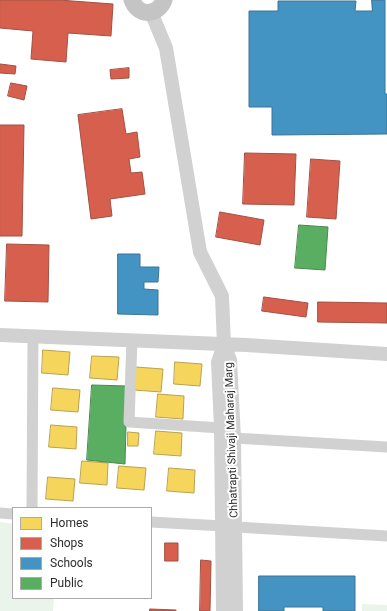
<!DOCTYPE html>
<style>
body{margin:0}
#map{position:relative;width:387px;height:611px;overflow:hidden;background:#fff;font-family:Roboto,sans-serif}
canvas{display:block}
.legend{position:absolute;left:12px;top:507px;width:140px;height:92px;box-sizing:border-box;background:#fff;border:1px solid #ababab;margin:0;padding:5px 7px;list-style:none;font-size:12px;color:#2c2c2c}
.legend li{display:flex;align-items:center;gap:8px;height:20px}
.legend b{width:20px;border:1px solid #ababab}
</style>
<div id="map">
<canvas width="387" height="611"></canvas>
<ul class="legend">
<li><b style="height:11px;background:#f6d55c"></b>Homes</li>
<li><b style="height:11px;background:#d6604d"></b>Shops</li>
<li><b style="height:11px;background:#4393c3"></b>Schools</li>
<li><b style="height:11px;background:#5aae61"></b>Public</li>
</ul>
</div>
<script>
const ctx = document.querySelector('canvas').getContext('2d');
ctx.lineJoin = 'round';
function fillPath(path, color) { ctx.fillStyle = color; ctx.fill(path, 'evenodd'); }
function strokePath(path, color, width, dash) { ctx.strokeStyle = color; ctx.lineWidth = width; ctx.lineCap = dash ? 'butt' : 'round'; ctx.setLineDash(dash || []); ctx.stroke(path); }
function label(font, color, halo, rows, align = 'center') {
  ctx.font = font + ' Roboto,sans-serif'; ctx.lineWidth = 4; ctx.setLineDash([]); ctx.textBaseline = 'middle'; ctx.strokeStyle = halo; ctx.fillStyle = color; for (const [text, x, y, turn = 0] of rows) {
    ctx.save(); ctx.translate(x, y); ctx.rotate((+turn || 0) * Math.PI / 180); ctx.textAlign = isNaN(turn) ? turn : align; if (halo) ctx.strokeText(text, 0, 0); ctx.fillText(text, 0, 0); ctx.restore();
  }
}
fillPath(new Path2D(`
 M0,522L13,524V598H54L53,611H0Z
 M362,604L387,605V611H362Z`), '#eaf4ea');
const homes = new Path2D(`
 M43,350L70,352L68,375L42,373Z
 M92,356L119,357L117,380L90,378Z
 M175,362L202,364L200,386L174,384Z
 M136,367L163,369L161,392L134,390Z
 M53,388L80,390L78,412L51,410Z
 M158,394L184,396L183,419L156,417Z
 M51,425L77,427L76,449L49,447Z
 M156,431L182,433L181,456L154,454Z
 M128,432L139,433L138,446H128Z
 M82,461L108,463L107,485L80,483Z
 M119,466L146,468L144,490L117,488Z
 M169,468L195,470L194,493L167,491Z
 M48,477L75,479L73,501L46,499Z`);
fillPath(homes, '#f6d55c');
strokePath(homes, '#b9a24e', 1);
const shops = new Path2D(`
 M0,0H59L113,4L111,36L68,33L66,62L31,59L33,31L0,28Z
 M0,64L16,66L15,74L0,73Z
 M129,68V78L111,79L110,70Z
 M11,83L27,86L24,100L8,96Z
 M122,109L126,134L137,132L140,157L129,159L131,173L142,172L145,194L110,199L112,216L91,219L78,115Z
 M0,125H24L22,236H0Z
 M245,153L296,154L294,205L243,204Z
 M311,159L340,161L336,219L307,217Z
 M220,212L264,220L260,245L216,237Z
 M7,244L49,245L48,302L5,301Z
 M264,297L308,303L306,317L262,311Z
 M318,302L387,303V323L318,322Z
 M165,543H178V561H165Z
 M201,560L211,561L210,611H200Z
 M150,609L176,610V611H150Z`);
fillPath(shops, '#d6604d');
strokePath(shops, '#a35043', 1);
const schools = new Path2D(`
 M372,0H385V94H387V134L272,135V107H249V11H278V1H356L355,11H372Z
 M118,254H140V267H159L158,282H144V289L158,290V315L118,314Z
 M259,576H355V611H323V607H284V611H259Z`);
fillPath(schools, '#4393c3');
strokePath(schools, '#3c7496', 1);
const public = new Path2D(`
 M299,225L328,227L325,270L295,268Z
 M92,385L127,386L125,464L87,460Z`);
fillPath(public, '#5aae61');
strokePath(public, '#4c8751', 1);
strokePath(new Path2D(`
 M132,340L129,422L221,428
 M234,438L387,447
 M32,508L33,336
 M0,513L13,514
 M151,522L223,526
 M236,527L387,536`), '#d1d1d1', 11);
strokePath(new Path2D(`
 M151,12L166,48L200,252L222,296L224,345L230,360L234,438L236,611
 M0,335L246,345L387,354
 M223,611L221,428L218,362L224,345`), '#d1d1d1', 14);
strokePath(new Path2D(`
 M132,0C138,17 158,16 164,0`), '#c4c4c4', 17);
label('11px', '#2c2c2c', '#fff', [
 ["Chhatrapti Shivaji Maharaj Marg",232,440,-92]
]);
</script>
